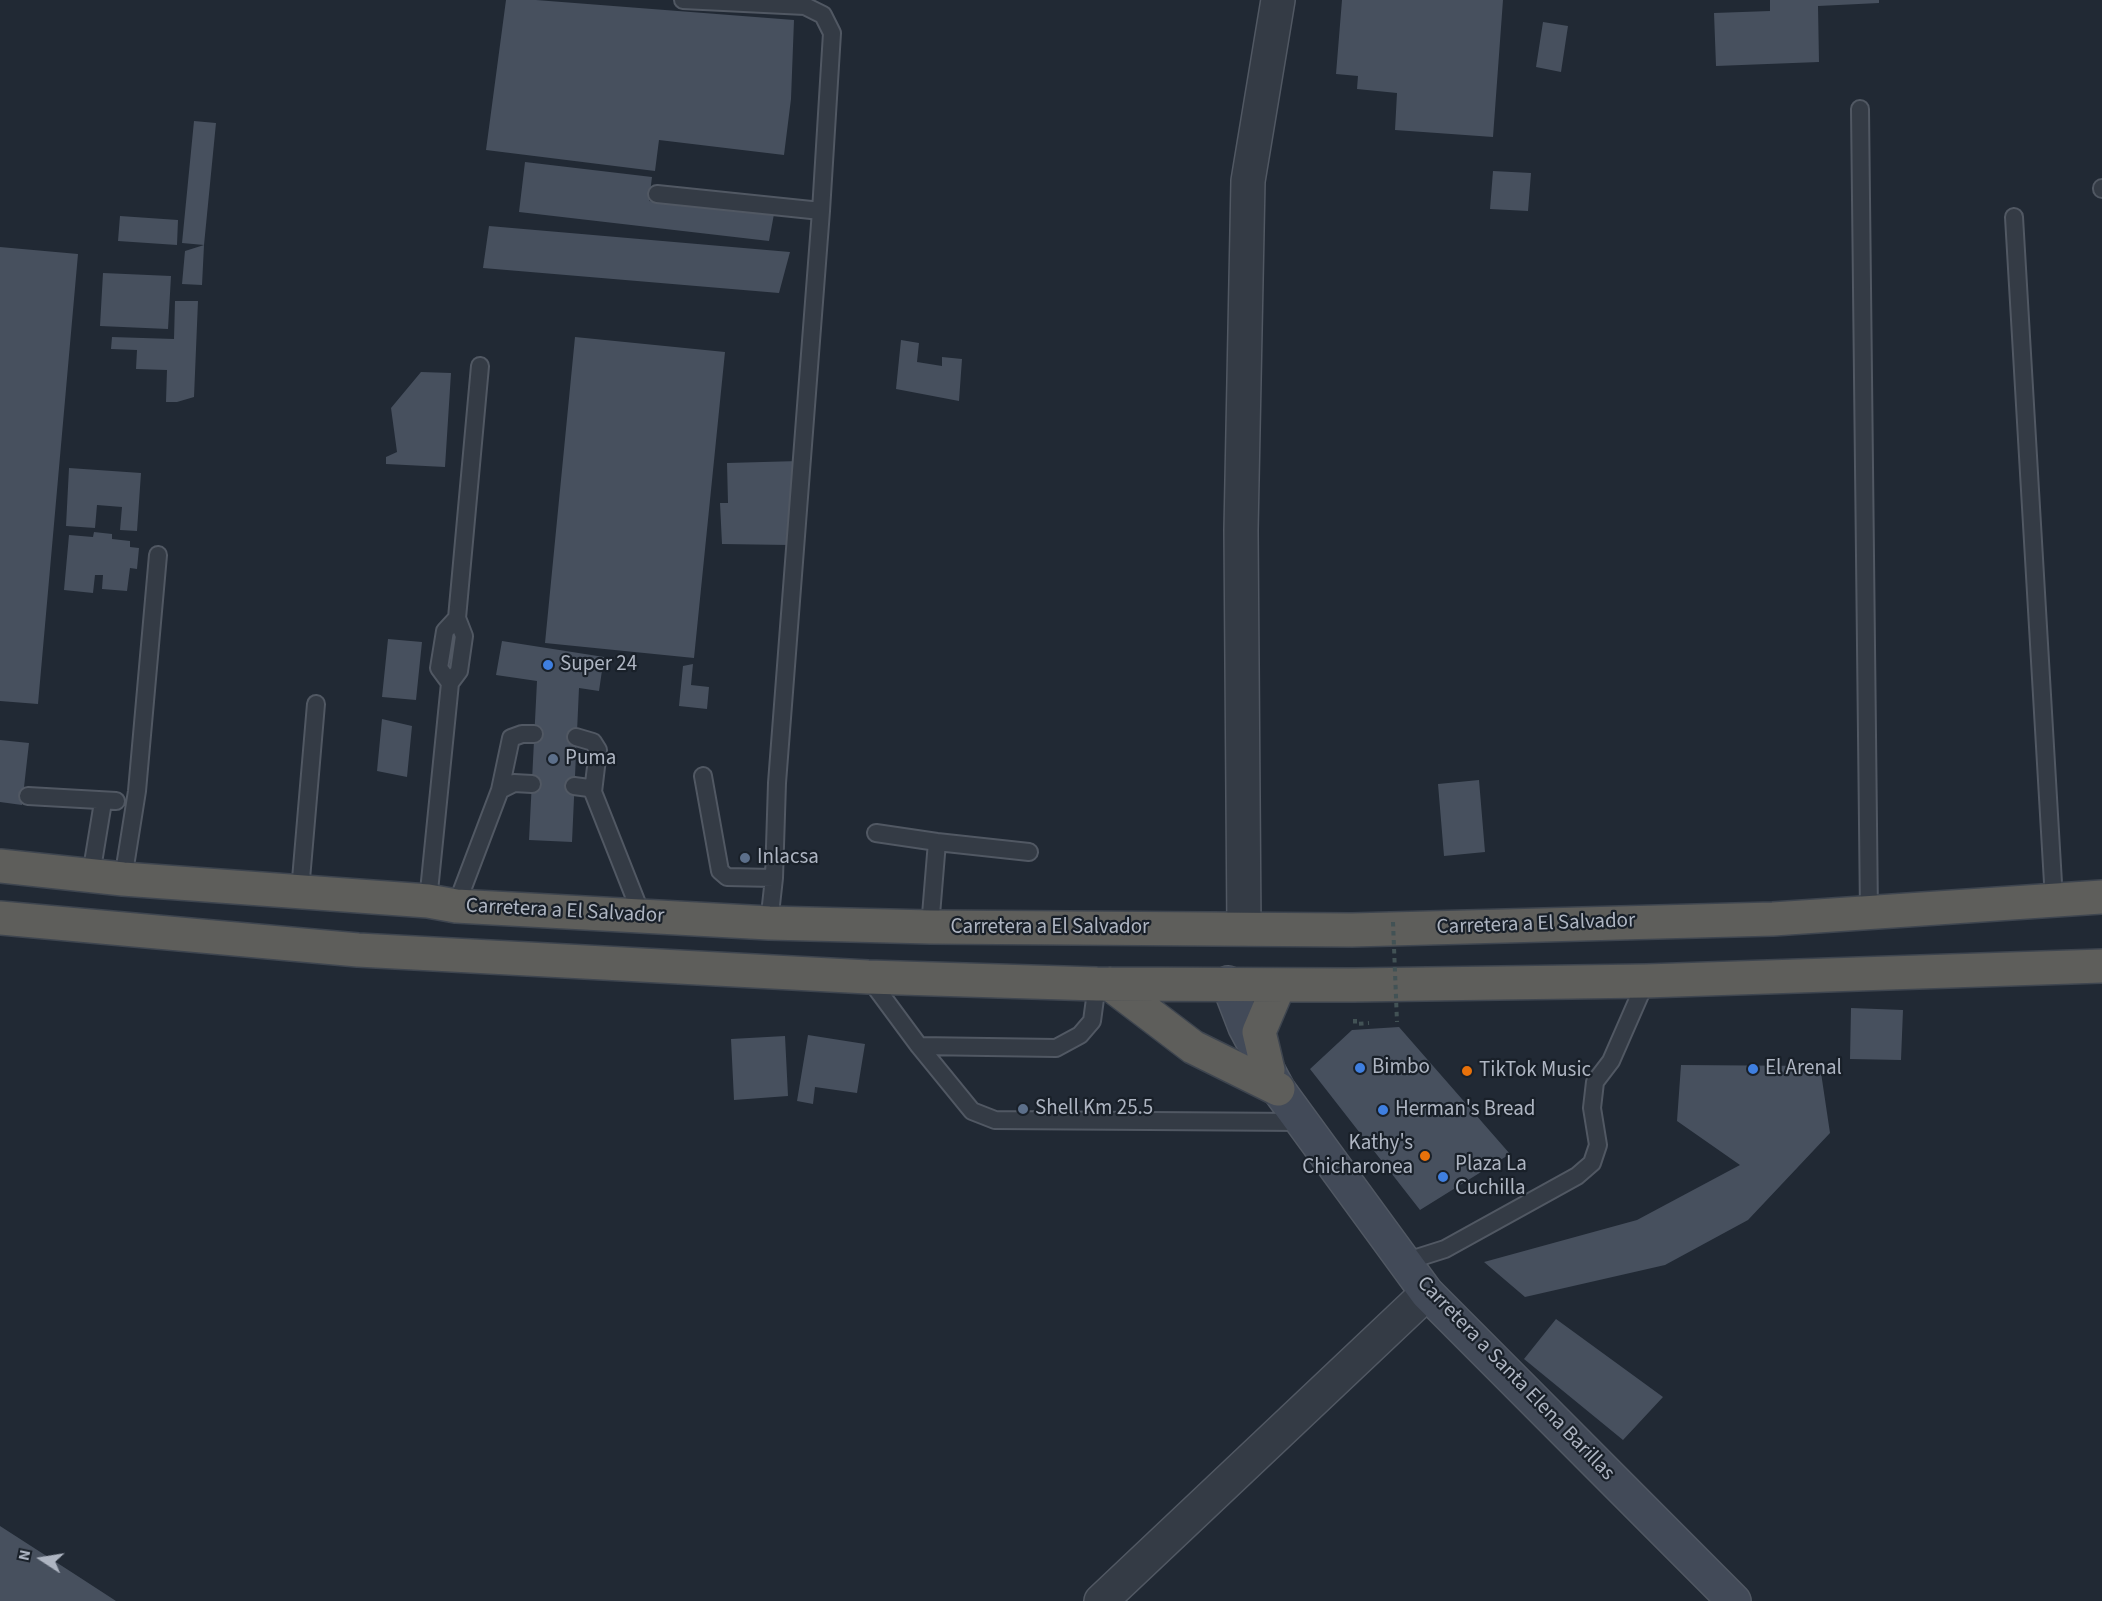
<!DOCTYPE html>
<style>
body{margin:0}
#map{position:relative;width:2102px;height:1601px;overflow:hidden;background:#212934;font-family:"Source Sans 3",sans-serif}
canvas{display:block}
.north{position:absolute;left:12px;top:1529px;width:60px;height:60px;-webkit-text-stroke:4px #192029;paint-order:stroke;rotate:282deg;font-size:16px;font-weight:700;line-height:24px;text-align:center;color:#aeb5c2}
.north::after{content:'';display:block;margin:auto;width:21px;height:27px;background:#aeb5c2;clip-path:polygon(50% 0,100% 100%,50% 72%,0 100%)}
</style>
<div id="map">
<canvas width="2102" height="1601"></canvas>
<div class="north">N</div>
</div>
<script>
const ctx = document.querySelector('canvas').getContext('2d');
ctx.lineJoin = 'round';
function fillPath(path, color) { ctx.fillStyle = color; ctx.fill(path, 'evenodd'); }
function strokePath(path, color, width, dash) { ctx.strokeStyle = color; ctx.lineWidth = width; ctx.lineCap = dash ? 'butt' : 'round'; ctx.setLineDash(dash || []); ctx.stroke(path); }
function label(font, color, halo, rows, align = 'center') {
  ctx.font = font + ' "Source Sans 3",sans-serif'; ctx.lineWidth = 4.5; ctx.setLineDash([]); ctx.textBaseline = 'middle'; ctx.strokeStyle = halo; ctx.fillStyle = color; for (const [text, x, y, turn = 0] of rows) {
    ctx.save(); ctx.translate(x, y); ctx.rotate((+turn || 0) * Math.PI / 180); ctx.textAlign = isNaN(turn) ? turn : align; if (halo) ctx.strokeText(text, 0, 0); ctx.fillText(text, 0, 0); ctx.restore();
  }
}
fillPath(new Path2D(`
 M506,0H536L794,20L791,99L784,155L659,140L655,171L486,150Z
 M1342,0H1503L1493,137L1395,130L1397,93L1357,89L1358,76L1336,74Z
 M1770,0H1879V3L1818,6L1819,62L1716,66L1714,13L1770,11Z
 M1543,22L1568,26L1561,72L1536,67Z
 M194,121L216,123L204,245L182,243Z
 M525,162L652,177L649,201L774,214L769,241L519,212Z
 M1493,171L1531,173L1528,211L1490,209Z
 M120,216L178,220L177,245L118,241Z
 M489,226L790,252L779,293L483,268Z
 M204,245L202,285L182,284L185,251Z
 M0,247L78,254L38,704L0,701Z
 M103,273L171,276L168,329L100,326Z
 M175,301H198L194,397L177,402H166L167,370L136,369L137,350L111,349L112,337L174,339Z
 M575,337L725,352L694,658L545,643Z
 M901,340L919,343L917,362L942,366V357L962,359L959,401L896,389Z
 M421,372L451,373L445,467L386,464V457L397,452L391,408Z
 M799,461L789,502V545L722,544L720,503H728L727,463Z
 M69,468L141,473L137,531L120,530L122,507L97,505L95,528L66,526Z
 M94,532L112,534V539L130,541V547L139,548L137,569L130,568L127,591L102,589L103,575H95L93,593L64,590L69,535L93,537Z
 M388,639L422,642L416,700L382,697Z
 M502,641L604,657L599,691L579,688L572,842L529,840L537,681L496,675Z
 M693,664L691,685L709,687L707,709L679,706L683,666Z
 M382,719L412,726L407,777L377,771Z
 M0,740L29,743L22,805L0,802Z
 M1479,780L1485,852L1444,856L1438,784Z
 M1851,1008L1903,1010L1901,1060L1850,1059Z
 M1399,1027L1510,1154L1420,1210L1310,1069L1352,1030Z
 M808,1035L865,1044L857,1093L815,1087L813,1104L797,1101Z
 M785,1036L788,1096L734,1100L731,1039Z
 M1681,1065L1820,1066L1830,1133L1748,1220L1665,1265L1525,1297L1484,1262L1637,1220L1740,1165L1677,1121Z
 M1556,1319L1663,1397L1623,1440L1524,1359Z
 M0,1526L76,1575L116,1601H0Z`), '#47505e');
const service = new Path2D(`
 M683,0L805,6L823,15L832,33L821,211L777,783L774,878L769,923
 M1860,109L1869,913
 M2102,188V189
 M657,194L821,211
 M2014,217L2054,900
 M450,683L459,671L464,636L457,618
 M576,737L593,742L598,750L593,792
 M703,776L720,871L727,877L774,878
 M574,786L589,788L593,792L642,916
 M500,790L511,738L522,734H534
 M28,796L116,801
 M876,833L937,842L1029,852
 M91,875L103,802
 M123,879L137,791L158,555
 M300,891L316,704
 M428,901L450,683L439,668L445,631L457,618L480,366
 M456,906L500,790L514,783L532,784
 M930,927L937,842
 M868,977L919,1046L972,1111L995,1120L1302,1122
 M919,1046L1056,1048L1080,1035L1092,1021L1097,984
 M1404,1262L1445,1249L1577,1176L1592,1163L1598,1145L1592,1108L1595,1082L1611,1061L1646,981`);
const minor = new Path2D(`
 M1244,929L1241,530L1248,181L1278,0
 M1101,1601L1427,1293`);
const secondary = new Path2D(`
 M1228,983L1245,1027L1278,1089L1427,1293L1734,1601`);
const trunk = new Path2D(`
 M0,866L123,879L428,901L456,906L769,923L930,927L1352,930L1773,919L2102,897
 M0,918L358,950L868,977L1097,984L1354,985L1646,981L2102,966
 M1110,984L1193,1047L1278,1089
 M1268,1070L1259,1032L1279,985`);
strokePath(service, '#515863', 20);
strokePath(minor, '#515863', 36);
strokePath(secondary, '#515863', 36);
strokePath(trunk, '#3e454f', 36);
strokePath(new Path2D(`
 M1355,1019V1024L1369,1023`), '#425255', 4, [4.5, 4.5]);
strokePath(service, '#343b45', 16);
strokePath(minor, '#343b45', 33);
strokePath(secondary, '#424a58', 33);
strokePath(trunk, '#5e5e5b', 33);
strokePath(new Path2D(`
 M1393,922L1397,1022`), '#425255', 4, [4.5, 4.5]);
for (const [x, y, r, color] of [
 [548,665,6,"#3f7fe0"],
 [553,759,6,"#5c6f8a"],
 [745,858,6,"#5c6f8a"],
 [1360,1068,6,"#3f7fe0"],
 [1753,1069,6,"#3f7fe0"],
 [1467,1071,6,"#e8710a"],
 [1023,1109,6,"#5c6f8a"],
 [1383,1110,6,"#3f7fe0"],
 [1425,1156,6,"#e8710a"],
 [1443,1177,6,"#3f7fe0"]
]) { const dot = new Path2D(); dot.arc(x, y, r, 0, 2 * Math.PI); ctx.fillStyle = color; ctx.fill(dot); strokePath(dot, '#192029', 2); }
label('21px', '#aeb5c2', '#192029', [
 ["Super 24",560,665],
 ["Puma",565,759],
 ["Inlacsa",757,858],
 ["Bimbo",1372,1068],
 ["El Arenal",1765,1069],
 ["TikTok Music",1479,1071],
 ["Shell Km 25.5",1035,1109],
 ["Herman's Bread",1395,1110],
 ["Kathy's",1413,1144,"right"],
 ["Chicharonea",1413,1168,"right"],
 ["Plaza La",1455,1165],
 ["Cuchilla",1455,1189]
], 'left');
label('21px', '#aeb5c2', '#192029', [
 ["Carretera a El Salvador",565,912,3],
 ["Carretera a El Salvador",1536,925,-2],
 ["Carretera a El Salvador",1050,928],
 ["Carretera a Santa Elena Barillas",1515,1379,46]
]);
</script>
